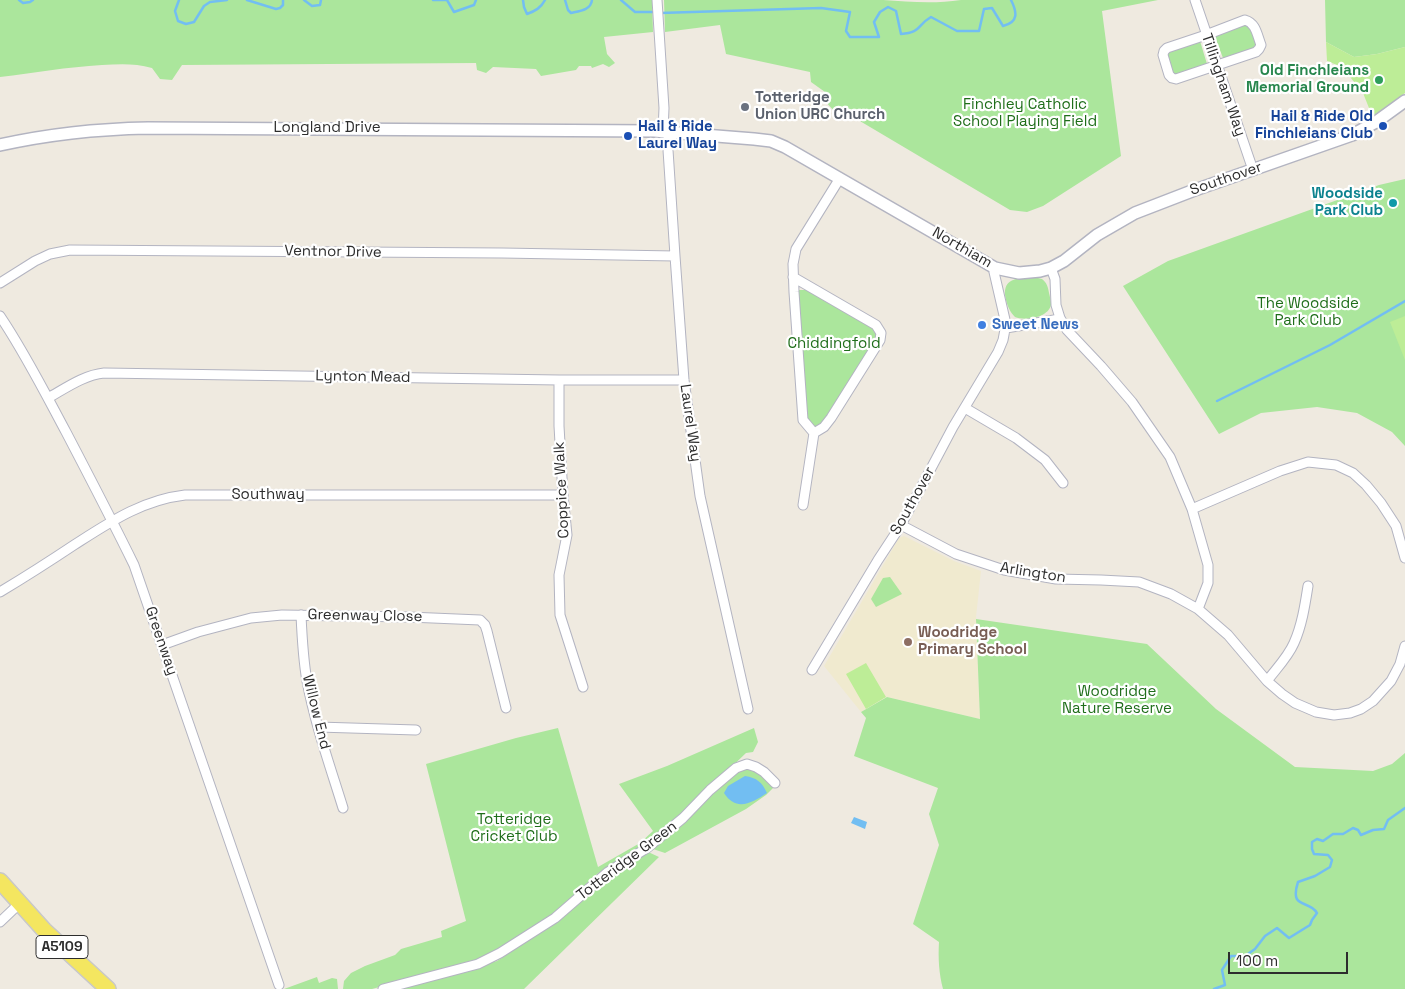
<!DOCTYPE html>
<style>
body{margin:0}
#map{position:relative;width:1405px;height:989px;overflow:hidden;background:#efeae0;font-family:"Space Grotesk",sans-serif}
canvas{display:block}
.scale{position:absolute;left:1228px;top:952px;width:120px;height:22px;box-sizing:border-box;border:2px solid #2d2d2d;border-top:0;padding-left:6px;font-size:15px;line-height:18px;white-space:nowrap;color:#2d2d2d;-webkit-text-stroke:4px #fff;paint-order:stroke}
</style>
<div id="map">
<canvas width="1405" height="989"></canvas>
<div class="scale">100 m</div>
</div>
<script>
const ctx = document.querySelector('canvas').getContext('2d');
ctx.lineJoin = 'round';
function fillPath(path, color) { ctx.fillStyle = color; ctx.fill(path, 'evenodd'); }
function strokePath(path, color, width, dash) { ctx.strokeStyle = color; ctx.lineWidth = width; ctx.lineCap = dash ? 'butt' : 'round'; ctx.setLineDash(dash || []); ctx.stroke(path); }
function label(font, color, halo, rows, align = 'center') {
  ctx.font = font + ' "Space Grotesk",sans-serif'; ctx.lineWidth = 4.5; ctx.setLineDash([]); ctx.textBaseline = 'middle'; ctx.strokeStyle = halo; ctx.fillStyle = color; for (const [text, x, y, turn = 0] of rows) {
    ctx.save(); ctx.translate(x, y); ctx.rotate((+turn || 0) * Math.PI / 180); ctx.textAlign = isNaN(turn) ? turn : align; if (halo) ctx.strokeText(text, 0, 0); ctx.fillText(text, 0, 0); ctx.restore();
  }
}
fillPath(new Path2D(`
 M904,536L954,561L981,571L976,617L980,719L887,697L861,712L824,666L899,538Z`), '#f0eacf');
fillPath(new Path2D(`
 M0,0H652L653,32L604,37L607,54L615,63L609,67L603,64L592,68L591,66H579L576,70L541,76L536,69L493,67L486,73L477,70L476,63L182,65L172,80L160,79L152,68C135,63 119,64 102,65C67,67 34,73 0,77Z
 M664,0H883C909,2 935,4 961,0H1158L1102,11L1121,156L1043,206L1027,212L1010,210L843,111L842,114L836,113L823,99L825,92L811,82L810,72L726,54L720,25L665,32Z
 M1325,0H1405V47L1377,54L1354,57L1326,42Z
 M1243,24H1250L1257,43L1256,47L1226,59L1223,58L1215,37L1218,33Z
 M1200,41L1207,64L1177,76L1172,74L1167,52Z
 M1405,179V446L1392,432L1357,413L1317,407L1261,413L1219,434L1123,286L1168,261L1379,185Z
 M1038,278L1042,279C1047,283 1048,287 1049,293C1050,297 1051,301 1051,305C1048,318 1025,321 1015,317C1010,312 1008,307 1006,300C1000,275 1022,278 1038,278Z
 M799,290H806L873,328L876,333V339L825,422L816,428L809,424L805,416L797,292Z
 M890,577L902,594L876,607L871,599L883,578Z
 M976,619L1147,644L1216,709L1295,767L1373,771L1392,764L1405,753V989H943C939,974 938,958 939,942L913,924L939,845L929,814L938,788L854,756L866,718L861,712L887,697L980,719Z
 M558,728L598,867L640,843L653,831L619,784L667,766L754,728L758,742L753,752L746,753L691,806L644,845L597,874L553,915L485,958L372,989H343L344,981L351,973L365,966L395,955L401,949L442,937L441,931L466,921L426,764L516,738Z
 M748,769C759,771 767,779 773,788L766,795L746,809L665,853L653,849V846L726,780L740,771Z
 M646,851L659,857L524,989H393L497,961L544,930L591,888Z
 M317,977L319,983L332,978L337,979L338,989H284Z`), '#abe69c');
fillPath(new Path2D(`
 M1326,42L1354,57L1377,54L1405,47V93L1373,118L1363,93L1342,67L1327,61Z
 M1405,316V360L1390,322Z
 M866,663L886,697L866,709L846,674Z`), '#bded97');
fillPath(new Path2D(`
 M745,776C757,778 762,782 767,793C752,803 736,812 724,793L728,786Z
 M854,817L867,822L865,829L851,823Z`), '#72bef2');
strokePath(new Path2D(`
 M19,0L23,3L30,2L33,0
 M179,0L175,11L178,21L186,24L194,22L204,6L210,2L227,0
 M247,0L276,9L280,8L283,5V0
 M304,0L312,6L320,5L321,0
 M433,0H447L454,12L474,5L476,0
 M523,0L524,7L527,14C535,11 541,8 545,0
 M565,0L568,10L571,13C580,11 591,10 592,0
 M621,0L635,12H655
 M660,13L821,8L850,12L846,31L850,37H879L874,22L880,12L888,7L896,11L901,34C921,33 917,25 931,17L957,31H979L984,9L992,8L1003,26C1019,22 1017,12 1011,0
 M1217,401L1330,345L1405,301
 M1214,989L1225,985L1222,970L1231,956H1245L1255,949L1265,936L1277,928L1289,938L1310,925L1312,920L1317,913C1309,899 1289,910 1298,882L1315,876L1330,867L1332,860L1328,855L1314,854L1312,849V842L1317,839L1323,841L1333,834H1343L1353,828L1358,830L1361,835L1373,830L1384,829L1388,820L1405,808`), '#72bef2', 2.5);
const minor = new Path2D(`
 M657,0L664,108L663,131
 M1195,0L1253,170
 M1245,20C1256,23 1257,35 1261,45L1259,49L1256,52L1176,79L1172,78L1169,75L1163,55L1164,51L1167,48L1206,35Z
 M668,132V150L675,256L684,380L700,496L748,709
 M1051,268L1055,279L1056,305L1060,318L1067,330L1101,366L1132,402L1170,457L1192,509L1208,565V583L1198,609
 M793,277L876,325L881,333L880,340L831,418L824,427L814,433
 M0,283L35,261L50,254L70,250L502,253L675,256
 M0,316C25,353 45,393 66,432C89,476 112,520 134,565L279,985
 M1006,328L1054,320L1060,318
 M559,380V426L563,495L567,535L559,575L560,615L583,687
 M48,398C66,388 84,375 104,373L559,380H684
 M965,408L1016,438L1045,460L1063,483
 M803,505L814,433L803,420L794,292L793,264L796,249L840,178
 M1192,509L1280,471L1308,462L1336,465L1353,473L1366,485L1381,503L1396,526L1405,558
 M901,525L956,554L1004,570L1056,579L1101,580L1139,582L1171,594L1198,609L1228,635L1267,681L1282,694L1295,703L1316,712L1334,715L1350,713L1361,709L1373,701L1391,681L1400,664L1405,646
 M0,592C25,577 50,561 74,545C110,522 142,500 185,495H563
 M301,615C302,637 303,659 307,681C315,724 330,766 343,808
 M162,645L198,632L251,618L282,615L409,617L480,620L485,625L487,631L506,708
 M812,670L878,560L901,525L953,427L998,352L1003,340L1006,324L994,272L995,268
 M1267,681C1276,669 1288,657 1294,643C1302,625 1305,605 1308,586
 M318,727L416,730
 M0,922L20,903
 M383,989L478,964L500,953L555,918L608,872L647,848L683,818L710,790L736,768L747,764L756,767L764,772L775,783`);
const tertiary = new Path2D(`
 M0,145C49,134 98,129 148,128L654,131L754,139L771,141L785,147L995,268L1019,273L1040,271L1051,268L1064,261L1097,235L1135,213L1192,191L1352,135L1376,122L1405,101`);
const primary = new Path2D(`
 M0,881L44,930L108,989`);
strokePath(minor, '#b3b4c1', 11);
strokePath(tertiary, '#b3b4c1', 14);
strokePath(primary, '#c8c8c8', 18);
strokePath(minor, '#fff', 9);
strokePath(tertiary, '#fff', 11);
strokePath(primary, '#f4e660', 15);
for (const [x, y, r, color] of [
 [1379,80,5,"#2e9e5b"],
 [745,107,5,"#6b7280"],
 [1383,126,5,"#1a4fb4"],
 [628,136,5,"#1a4fb4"],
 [1393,203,5,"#0f9aa8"],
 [982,325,5,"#3f7fe0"],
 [908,642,5,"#8d6e63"]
]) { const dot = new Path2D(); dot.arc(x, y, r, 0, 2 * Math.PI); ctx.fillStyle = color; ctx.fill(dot); strokePath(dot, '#fff', 2); }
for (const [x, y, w] of [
 [62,947,52]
]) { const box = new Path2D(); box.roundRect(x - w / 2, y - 11.5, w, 23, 4); ctx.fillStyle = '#fff'; ctx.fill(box); strokePath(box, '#2d2d2d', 1); }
label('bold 14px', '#2d2d2d', null, [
 ["A5109",62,947]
]);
label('bold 15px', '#27864d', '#fff', [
 ["Old Finchleians",1369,71],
 ["Memorial Ground",1369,88]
], 'right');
label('15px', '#2d2d2d', '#fff', [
 ["Tillingham Way",1223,85,71],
 ["Longland Drive",327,128],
 ["Southover",1226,179,-19],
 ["Northiam",962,248,30],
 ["Ventnor Drive",333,252,1],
 ["Lynton Mead",363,377,1],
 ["Laurel Way",690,423,82],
 ["Coppice Walk",562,490,-93],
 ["Southway",268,495],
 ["Southover",913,501,-61],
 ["Arlington",1033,573,9],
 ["Greenway Close",365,616,1],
 ["Greenway",161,641,71],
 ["Willow End",316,712,76],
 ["Totteridge Green",627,861,-37]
]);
label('bold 15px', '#5b616d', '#fff', [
 ["Totteridge",755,98],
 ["Union URC Church",755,115]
], 'left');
label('15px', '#1f6e1a', '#fff', [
 ["Finchley Catholic",1025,105],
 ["School Playing Field",1025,122],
 ["The Woodside",1308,304],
 ["Park Club",1308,321],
 ["Chiddingfold",834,344],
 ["Woodridge",1117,692],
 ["Nature Reserve",1117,709],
 ["Totteridge",514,820],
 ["Cricket Club",514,837]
]);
label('bold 15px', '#164399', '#fff', [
 ["Hail & Ride Old",1373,117],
 ["Finchleians Club",1373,134],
 ["Hail & Ride",638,127,"left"],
 ["Laurel Way",638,144,"left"]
], 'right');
label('bold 15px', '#0d838f', '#fff', [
 ["Woodside",1383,194],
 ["Park Club",1383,211]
], 'right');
label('bold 15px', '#366cbe', '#fff', [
 ["Sweet News",992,325]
], 'left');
label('bold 15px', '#785e54', '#fff', [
 ["Woodridge",918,633],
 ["Primary School",918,650]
], 'left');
</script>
